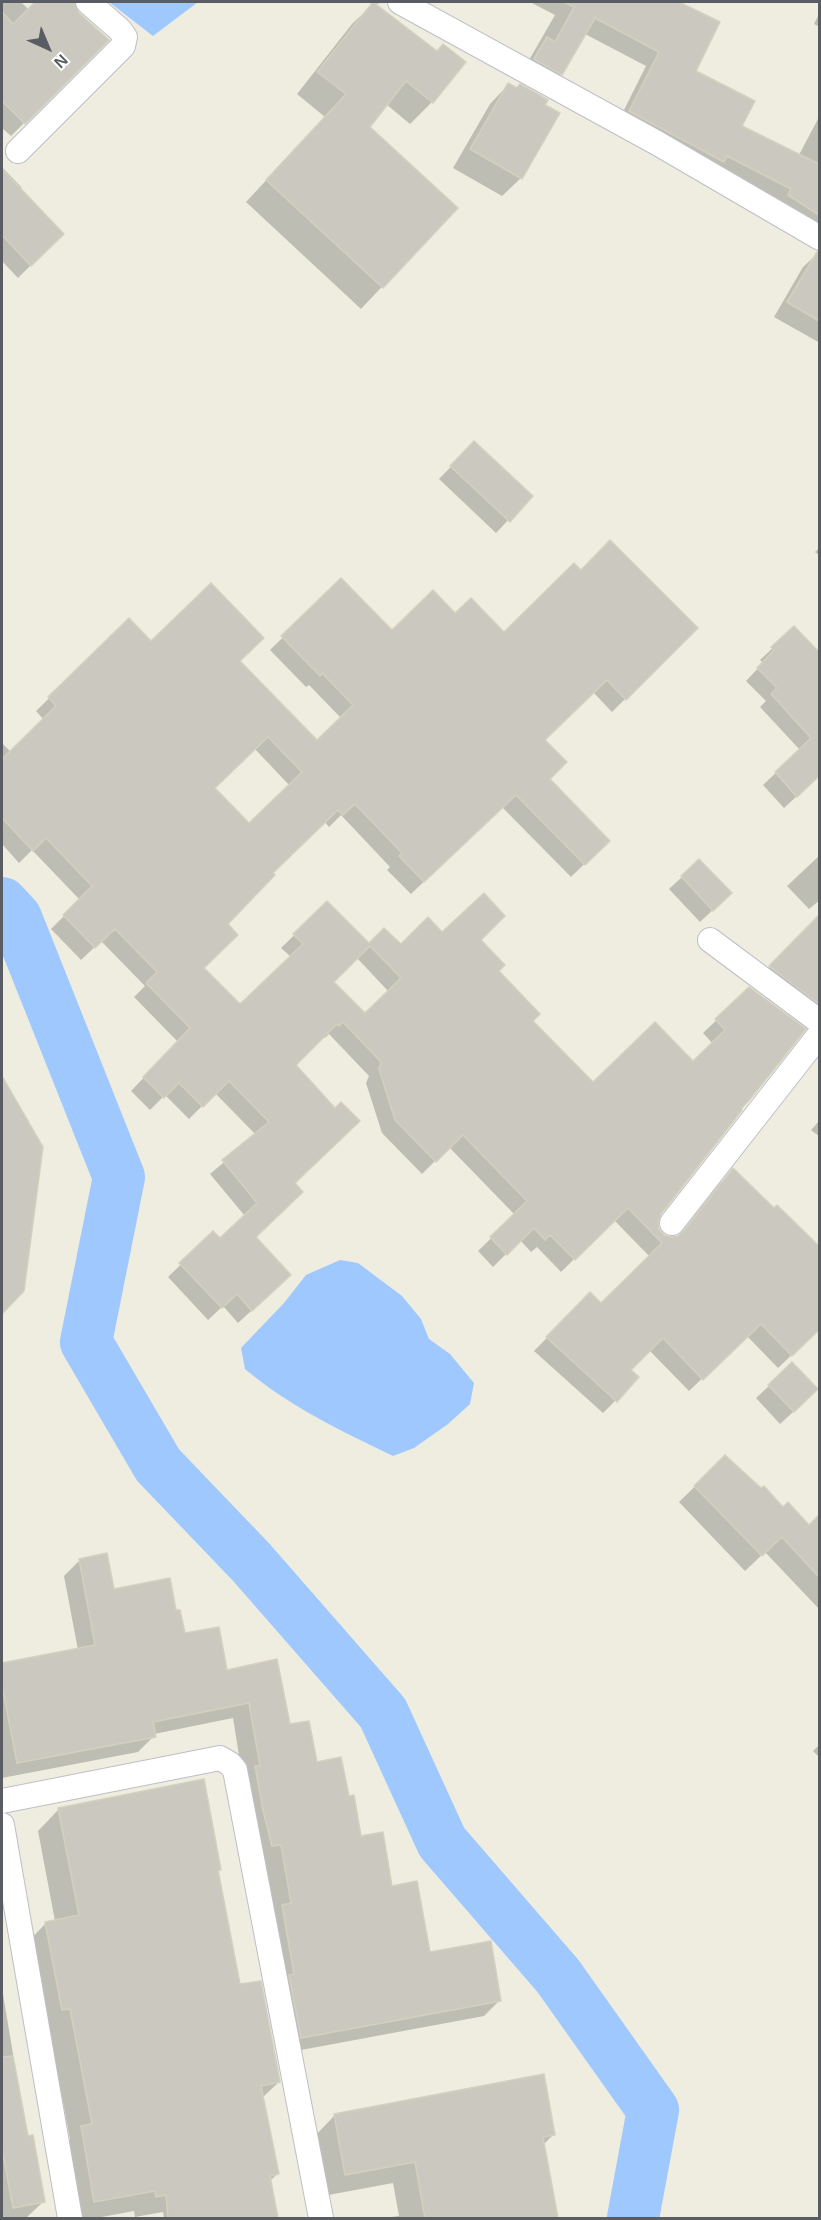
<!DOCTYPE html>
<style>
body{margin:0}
#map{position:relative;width:821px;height:2220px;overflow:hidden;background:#eeede0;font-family:Arial,sans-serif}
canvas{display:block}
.frame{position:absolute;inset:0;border:3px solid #595c63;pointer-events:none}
.north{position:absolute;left:18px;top:18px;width:60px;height:60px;-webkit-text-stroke:4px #fff;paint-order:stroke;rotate:136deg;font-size:16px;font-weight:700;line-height:24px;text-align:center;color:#595c63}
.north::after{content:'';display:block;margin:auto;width:21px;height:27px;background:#595c63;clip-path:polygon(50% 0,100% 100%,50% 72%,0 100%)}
</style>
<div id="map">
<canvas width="821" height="2220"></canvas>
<div class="frame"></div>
<div class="north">N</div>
</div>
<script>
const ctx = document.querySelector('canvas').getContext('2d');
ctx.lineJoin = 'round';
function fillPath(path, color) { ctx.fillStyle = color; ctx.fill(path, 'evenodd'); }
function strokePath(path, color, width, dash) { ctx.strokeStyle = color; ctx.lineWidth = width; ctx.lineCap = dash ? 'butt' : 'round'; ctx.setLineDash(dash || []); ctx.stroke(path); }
fillPath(new Path2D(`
 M109,2H198L153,36Z
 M340,1260L358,1263L402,1296L421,1319L429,1339L450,1354L474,1383L470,1404L448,1424L414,1448L393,1456C341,1431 289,1406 245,1369L241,1348L284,1303L306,1275Z`), '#9fc8ff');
fillPath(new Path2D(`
 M2,2H21L29,10L38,2H71L77,14L107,40L11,136L2,128Z
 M369,2H385L376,4L437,53L464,63L432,102L410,124L386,104L368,127L456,208L361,309L246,202L325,117L297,94L352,24L372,5Z
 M530,2H676L718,23L694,72L740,126L799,155L820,115V248L616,126L646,66L585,34L561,74L547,88L521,74L555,15Z
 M820,12V27L814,24Z
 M508,85L543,105L521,178L502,196L453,168L490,104Z
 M2,167L22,188L20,190L62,234L18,278L2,261Z
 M818,253H820V343L774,317L803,267Z
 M474,443L531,496L496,533L439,479Z
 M820,547V556L815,552Z
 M580,572L696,628L612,712L593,692L543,740L548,779L608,841L571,877L502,807L411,894L387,870L390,867L341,815L329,827L325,822L271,874L226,924L202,968L240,1006L291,957L281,948L327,903L369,945L401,947L442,934L479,940L497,971L531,1021L592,1084L693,1063L713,1044L703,1033L749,989L739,1109L659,1213L656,1221L658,1229L663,1236L670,1239L678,1237L720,1183L733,1171L774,1210L777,1207L820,1248V1315L815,1320L820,1325V1328L778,1368L747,1336L689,1391L649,1350L629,1370L615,1401L603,1413L534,1351L590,1294L601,1306L650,1257L614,1220L561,1272L537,1247L531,1252L520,1240L493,1267L478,1251L515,1215L449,1147L422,1174L382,1133L366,1083L369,1076L329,1034L325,1038L323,1036L294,1065L293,1184L254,1237L276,1288L238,1323L223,1306L208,1320L168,1277L213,1233L220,1240L245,1216L210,1174L256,1135L215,1093L189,1119L165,1095L150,1110L131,1091L178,1042L134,997L145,986L101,941L81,960L51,929L80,900L32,850L19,863L2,844V743L11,752L44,720L36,711L129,621L151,643L238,661L316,742L341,718L309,685L306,687L270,650L341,580L391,632L455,615L504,634ZM254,748L290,786L249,825L213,788ZM357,958L389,992L365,1015L332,982Z
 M794,628L820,654V753L817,755L820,758V775L784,808L763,785L800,750L760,707L766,701L746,681L763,663L760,660Z
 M820,855V900L809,909L787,886Z
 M682,877L717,906L700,922L669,889Z
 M802,935L820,952V1002L808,1013L760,977Z
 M2,1079L42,1148L23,1290L2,1312Z
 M820,1120V1137L811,1130Z
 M769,1386L804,1402L780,1424L756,1398Z
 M725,1457L783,1509L809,1527L820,1517V1610L765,1552L745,1571L679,1502Z
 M80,1560L113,1591L174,1612L183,1635L288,1726L316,1764L348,1798L360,1837L391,1887L428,1954L500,2000L484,2016L285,2053L266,1922L275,1914L265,1860L256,1862L233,1718L154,1734V1736L138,1752L2,1778V1665L78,1650L64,1576Z
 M820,1744V1758L813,1751Z
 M59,1809L220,1869L217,1872L239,1986L279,2082L262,2098L277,2174L270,2181L277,2218H164L163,2212L135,2217L134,2211L96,2218H73L60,2149L70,2139L49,2029L25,1945L46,1923L55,1921L38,1831Z
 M3,1994L27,2138L44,2201L26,2218H2Z
 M335,2115L553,2135L543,2145L556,2218H384L399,2216L393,2183L323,2196L313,2138Z`), '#0003');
strokePath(new Path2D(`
 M2,903L16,918L119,1177L86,1342L158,1465L251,1562L383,1713L442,1842L558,1976L653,2110L633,2218`), '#9fc8ff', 52);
const building = new Path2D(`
 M35,2H74L79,13L109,40L25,124L2,101V12L13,24Z
 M373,2L437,51L443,44L466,62L433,103L406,81L370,127L458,208L383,288L266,180L346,94L317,72Z
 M564,2H679L720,22L696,71L755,101L742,126L819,164V215L788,195L791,189L727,156L724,162L629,111L659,52L595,18L562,75L534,59L547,37L555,42L574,7Z
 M508,83L517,88L520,84L548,100L545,105L560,113L522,179L470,149Z
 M2,169L64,234L31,266L2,235Z
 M817,252H819V321L787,302Z
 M474,441L533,496L510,522L450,466Z
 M610,540L698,628L626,700L607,680L545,740L567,762L550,779L610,841L585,865L516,795L424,882L399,856L402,853L355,804L343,815L338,810L273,873L275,875L228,924L238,935L204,968L240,1004L303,944L293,934L327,901L369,943L384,928L401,944L428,917L442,932L484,893L505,916L481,940L505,965L499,971L540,1014L533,1021L593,1082L655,1022L693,1061L725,1030L715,1019L749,987L806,1029L751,1098L741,1109L742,1110L661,1214L658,1222L659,1229L664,1235L671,1237L678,1236L683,1232L733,1168L774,1208L777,1205L819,1246V1330L792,1356L761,1324L703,1380L663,1338L631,1370L639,1377L617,1402L546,1337L590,1292L601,1303L662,1243L628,1208L575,1260L550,1235L545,1240L534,1228L507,1255L490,1237L527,1201L463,1135L436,1162L395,1120L379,1069L381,1062L343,1022L339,1026L337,1024L296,1065L335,1108L341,1102L360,1121L295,1183L303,1192L256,1237L291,1275L252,1311L237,1294L222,1308L179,1263L213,1231L220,1238L257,1203L222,1160L269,1122L229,1081L203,1107L179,1083L164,1098L143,1077L190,1028L146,983L157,972L115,929L95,948L63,915L92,886L46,838L33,851L2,818V759L56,706L48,697L129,618L151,641L211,583L264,638L240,661L317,740L353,705L322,673L320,676L281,636L341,578L392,630L433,590L455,613L471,598L504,632L574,563L581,570ZM268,737L302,772L249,823L215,788ZM370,946L401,978L365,1013L334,982Z
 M794,626L819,652V776L797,797L775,772L811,738L771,694L777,688L757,668L774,650L771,647Z
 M699,859L732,893L713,911L681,876Z
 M819,915V1004L769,966Z
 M2,1076L43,1147L24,1291L2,1314Z
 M792,1362L818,1389L794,1412L768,1385Z
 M725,1455L761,1488L764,1486L783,1507L788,1502L809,1525L819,1515V1577L782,1537L762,1556L694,1486Z
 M107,1553L114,1589L170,1578L176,1610H180L185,1633L219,1627L227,1670L277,1659L290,1724L309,1721L317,1762L341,1757L349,1796L354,1795L361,1836L383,1832L392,1886L417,1881L430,1952L491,1941L501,2001L301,2038L289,1975L294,1974L282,1905L291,1903L281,1845L272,1846L263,1810L255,1766H260L249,1703L153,1722L156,1737L17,1763L2,1685V1663L95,1645L79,1559Z
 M204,1779L221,1870H218L240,1984L261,1981L280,2082L261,2086L279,2174L270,2176L278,2218H168L166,2195L156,2197L155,2191L94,2202L81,2126L92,2124L70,2009L62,2010L45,1922L79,1915L58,1808Z
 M13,2056L28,2136L33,2135L45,2202L13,2208L2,2149V2057Z
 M544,2074L555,2135L543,2137L558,2218H425L415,2162L345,2175L334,2114Z`);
fillPath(building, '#cbc9bf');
strokePath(building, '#d3d0be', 1.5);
const street = new Path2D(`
 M400,2L657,143L820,238
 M18,151L123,46L125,37L120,30L88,2
 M710,940L820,1022
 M672,1223L820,1034
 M2,1801L220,1758L230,1764L235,1770L321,2218
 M2,1825L70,2218`);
strokePath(street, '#bebfc6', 26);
strokePath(street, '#fff', 24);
</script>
